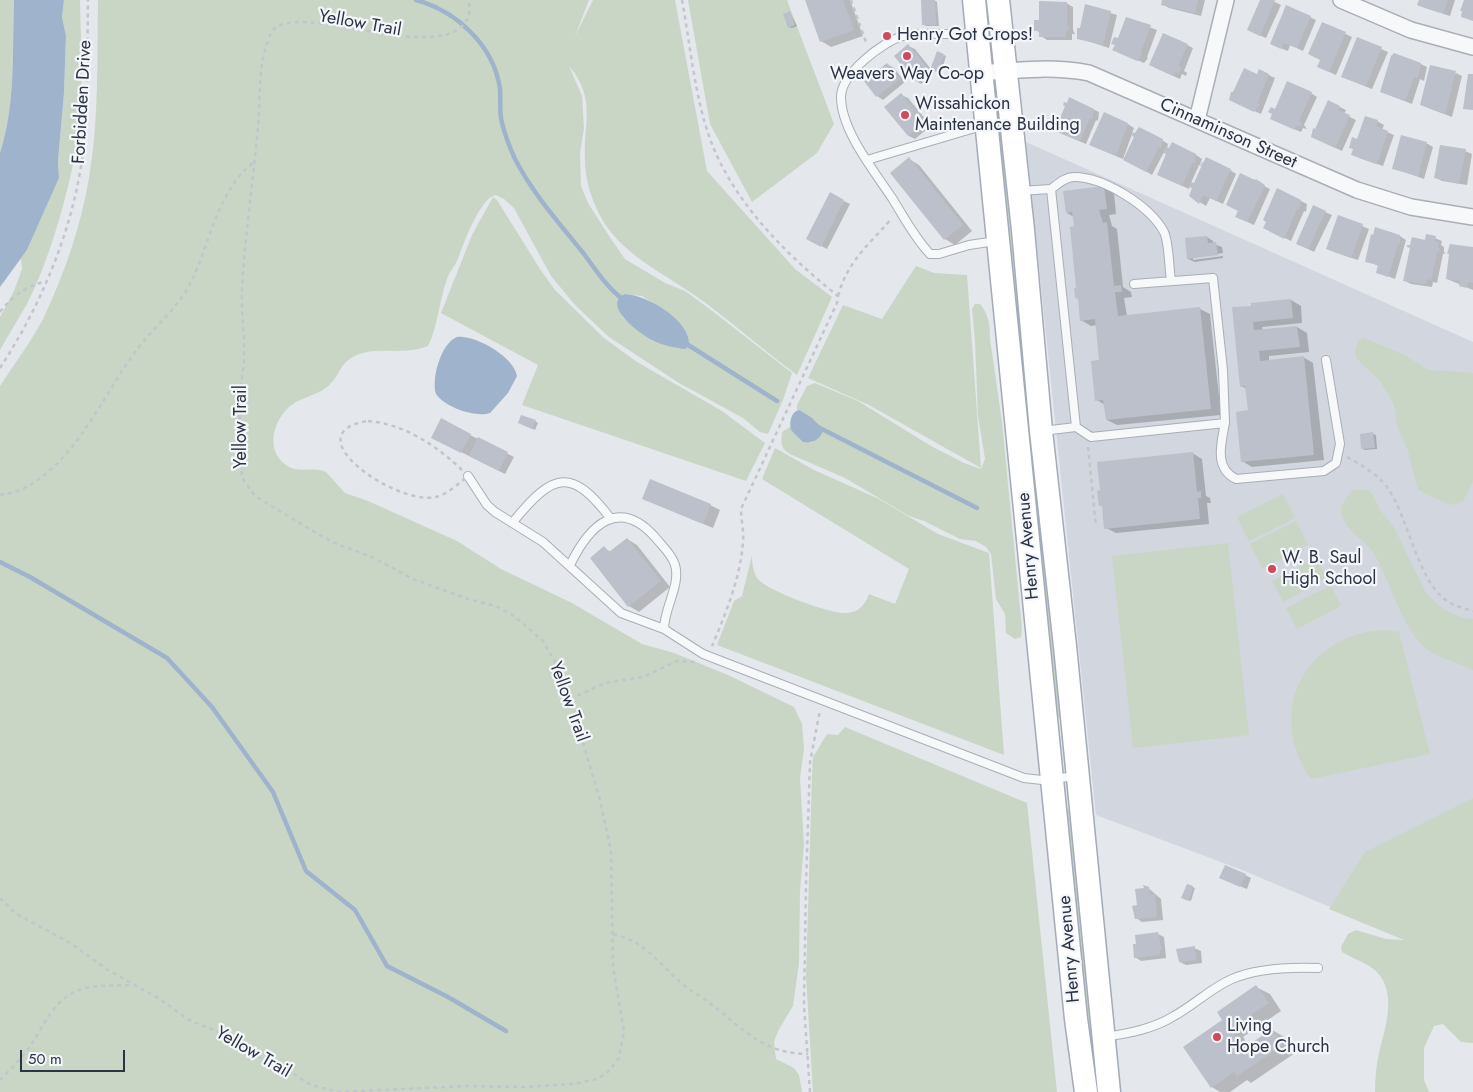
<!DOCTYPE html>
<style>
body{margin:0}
#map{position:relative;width:1473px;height:1092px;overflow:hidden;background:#e4e7ec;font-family:Jost,sans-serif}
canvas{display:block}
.scale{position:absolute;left:20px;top:1050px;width:105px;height:22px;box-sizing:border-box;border:2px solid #2b3445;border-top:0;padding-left:6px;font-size:15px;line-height:18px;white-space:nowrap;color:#2b3445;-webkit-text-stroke:4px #f4f6f9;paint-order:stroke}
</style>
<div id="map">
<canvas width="1473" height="1092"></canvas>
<div class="scale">50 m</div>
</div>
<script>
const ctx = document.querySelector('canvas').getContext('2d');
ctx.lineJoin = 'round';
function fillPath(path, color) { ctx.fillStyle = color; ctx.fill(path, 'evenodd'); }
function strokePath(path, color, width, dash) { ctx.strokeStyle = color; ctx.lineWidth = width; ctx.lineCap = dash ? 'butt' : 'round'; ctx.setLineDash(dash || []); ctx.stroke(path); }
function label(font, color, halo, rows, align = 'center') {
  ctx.font = font + ' Jost,sans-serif'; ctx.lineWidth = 4.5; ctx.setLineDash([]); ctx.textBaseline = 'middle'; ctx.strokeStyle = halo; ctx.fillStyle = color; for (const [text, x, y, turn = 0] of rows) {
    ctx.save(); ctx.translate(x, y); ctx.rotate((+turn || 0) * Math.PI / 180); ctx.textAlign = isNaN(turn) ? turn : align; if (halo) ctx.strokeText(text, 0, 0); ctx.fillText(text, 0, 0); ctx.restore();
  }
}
fillPath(new Path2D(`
 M1026,142L1473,342V967L1242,870L1096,815Z`), '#d2d6de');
fillPath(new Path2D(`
 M0,0H14C12,52 16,103 0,153Z
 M64,0H80C81,49 84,99 76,148C68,195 49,261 27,304C18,319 9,334 0,350V317L14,291L22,269L21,258L27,250L59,178L58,161L64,93L66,36L62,17Z
 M98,0H589L575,36L593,0H675L707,171L795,269L832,297L797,375C766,352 737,327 707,304C668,274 614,254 595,205C589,191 585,175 585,160C583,123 597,99 569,66L582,96L584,128L580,153L581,186L588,203L609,236L625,259L665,283L685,291L711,310L792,373L783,400L768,434L760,432L743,418L679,383L609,337L576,306L551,276L514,208L504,199L496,195C480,197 463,245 458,259C455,266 449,272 447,279C439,301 438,326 428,346C403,356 378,346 357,355C338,363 341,376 327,387C316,396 301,397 290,406C273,421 265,450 286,465C298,474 313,466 326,472L345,493L368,501L457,541L501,569L572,603L642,644L674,653L728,675L794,707L802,724L804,749L800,778L804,844L800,891L799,963L793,1006L778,1031L774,1042L776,1059L794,1068L799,1075L802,1092H0V386C14,364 31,342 43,319C64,275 81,226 89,178C99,120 97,59 98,0ZM625,294L642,296L672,316L679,349L650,339L622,317Z
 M688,0H787L834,124L817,153L752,202L710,124Z
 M999,101L1022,333L1012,302L993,102Z
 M493,197L497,200L540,269L555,290L604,338L637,362L722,411L765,443L746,481L522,405L538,365L441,313L472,235Z
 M916,266L934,273L967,275L981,468L869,405L808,378L843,305L882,319Z
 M975,304H980C989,315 990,325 990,339L1002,422L1022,629L1021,637L1015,639L1006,633L1005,614L996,599L991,554L986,547L976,541L960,539L924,521L909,516L845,478L790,454C780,448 781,443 782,432L790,427L811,443L818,438L811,417L797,410V405L807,386L815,383L858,401L931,446L964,463L981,469L985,459L978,416L975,341L972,309Z
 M1364,338L1405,355L1428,370L1473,373V482L1463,501L1450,505L1418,490L1408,451L1397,425L1394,404L1379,380L1358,360L1355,354L1358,340Z
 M775,448L814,470L879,499L938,534L989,553L1004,755L717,645L734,601L742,596L752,555C752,563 753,571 757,578C765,590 832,615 847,613C859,612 865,605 869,594L895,604L909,569L762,479Z
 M1034,465L1036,466L1061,717H1055L1032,466Z
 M1353,490H1367L1371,492L1380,510L1394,527L1425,591C1439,608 1450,616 1473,619V670C1457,661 1436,659 1422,645C1398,619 1391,581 1372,551C1364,540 1349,532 1344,520C1337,508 1345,499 1353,490Z
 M1283,494L1295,518L1249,541L1237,517Z
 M1296,521L1308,545L1262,568L1250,544Z
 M1228,543L1249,735L1133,748L1112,556Z
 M1316,558L1327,578L1283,602L1272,581Z
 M1331,585L1341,606L1297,629L1286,608Z
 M1385,630L1399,632L1430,754L1311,779C1265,712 1304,634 1385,630Z
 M845,727L1027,803L1057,1092H813L806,976L812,775L813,757L827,734L838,735Z
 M1473,798V1043L1461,1042L1443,1024L1434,1026L1424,1048V1080L1429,1092H1375C1375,1079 1376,1066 1379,1053C1385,1028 1398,993 1376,971C1366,962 1353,959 1342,952L1341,947L1348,934L1356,930L1386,939L1404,940L1329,909L1365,852Z
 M1067,809L1071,811L1102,1092H1093Z`), '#c9d6c5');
fillPath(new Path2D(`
 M14,0H64L62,17L66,36L64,93L58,161L59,178L27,250L0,287V153C16,103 12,52 14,0Z
 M625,294C647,295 692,321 689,346L685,349C674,348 662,345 652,340C639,333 601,305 625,294Z
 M457,337C476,335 514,357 517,376L508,393L490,413C475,418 445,407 436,394C431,379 441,343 457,337Z
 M799,410L811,417L823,429C822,439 812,444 803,442L791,430C789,422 791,412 799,410Z`), '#9fb4cc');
fillPath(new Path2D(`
 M807,0H850L863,36L831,47L821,41Z
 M934,0L937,2L939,26H926L924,25Z
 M1163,0H1205L1201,16L1169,8L1162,4Z
 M1261,0H1271L1281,5L1266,38L1254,33Z
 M1420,0H1455L1450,16L1425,8Z
 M1066,3L1073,7V30L1075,34H1072V40H1047L1041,36V33L1035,30L1040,21Z
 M1086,6L1117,15L1109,48L1078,38Z
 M790,13L797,26L792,28L789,27Z
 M1310,17L1316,20L1303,51L1290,45L1288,51L1278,47Z
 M1127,19L1157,30L1147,57L1148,58L1144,63L1120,53L1118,40Z
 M1322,23L1352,37L1336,75L1325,70L1321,60Z
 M1358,39L1388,52L1372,89L1342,77Z
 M1187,45L1193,48L1184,71L1187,73L1186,76L1182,74L1180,79L1156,68Z
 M908,46L915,49L934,73L921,84L915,80Z
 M944,55L946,56L941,73L932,70Z
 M887,64L894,68L905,82L883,100L877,96Z
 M1421,64L1427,67L1424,81L1420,79L1412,104L1381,92Z
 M1260,71L1275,78L1261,114L1237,103Z
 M1456,73L1462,76L1452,117L1428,108Z
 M1311,93L1317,97L1304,125L1307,129L1303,128L1301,132L1278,122L1273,114L1275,110Z
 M901,95L908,98L931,126L915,139L909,136L886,107Z
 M1070,99L1099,112L1098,121L1096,120L1086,144L1062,134L1067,106L1065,105Z
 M1340,107L1346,110L1344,114L1356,120L1342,151L1319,140L1316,130Z
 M1377,121L1384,125L1382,130L1394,135L1383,166L1359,158L1358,140Z
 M1128,124L1134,128L1132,133L1136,135L1162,140L1168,144L1167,148L1170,149L1172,144L1196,155L1202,159L1200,164L1203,166L1230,170L1236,174L1223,204L1210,198L1206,206L1190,196L1193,188L1190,186L1189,189L1165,178L1168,154L1164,152L1152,175L1125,159L1135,136L1132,134L1123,159L1097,148ZM1199,165L1203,166L1194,184L1191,183Z
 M1426,143L1433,147L1424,179L1393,168Z
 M1465,151L1472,154L1467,185L1442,181L1436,178Z
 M909,159L919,165L972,231L955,245L945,239Z
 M1264,186L1270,189L1254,225L1243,220L1239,211Z
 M1104,187L1114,193L1116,214L1109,215L1112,226L1117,229L1123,287L1131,292L1132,297L1124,298L1127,316L1200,309L1210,314L1221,415L1117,425L1107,420L1105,405L1097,400L1100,361L1097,325L1091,326L1081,320L1079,299L1076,298L1078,289L1074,217L1067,213Z
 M844,201L850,204L827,249L814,242Z
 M1301,201L1307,204L1306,212L1304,211L1291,241L1271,231Z
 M1325,212L1332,215L1314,252L1304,247Z
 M1339,217L1369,229L1358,260L1334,252Z
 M1427,235L1442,241L1441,245L1444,247V252L1446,253L1443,254L1437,283L1433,282L1432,287L1411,284L1405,281Z
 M1400,236L1406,240L1395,279L1377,272L1379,266L1366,261Z
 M1207,237L1213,241L1214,244L1222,247L1223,253L1193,257V260L1223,256V258L1195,262L1188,259Z
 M1473,249V290L1447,279Z
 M1291,300L1301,306L1302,323L1262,327L1263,331L1297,327L1307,333L1309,352L1269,356V361L1303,357L1313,363L1324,460L1252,467L1242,461L1249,411L1247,389L1241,386L1253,307Z
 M535,421L538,423L535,430L522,424Z
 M1373,434L1376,435L1377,449L1365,450L1363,449Z
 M470,435L514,457L505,474L439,441Z
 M1192,453L1202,459L1206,496L1210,498L1211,503H1207L1209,524L1116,533L1106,528L1103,507L1100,505Z
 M644,499L710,505L720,510L713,528Z
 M627,539L637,545L670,587L639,612L629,606L591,558L604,548L611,552Z
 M1245,875L1251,878L1247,889L1227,881Z
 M1188,885L1195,888L1191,901L1185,899Z
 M1146,886L1161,899L1163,920L1142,922L1136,918Z
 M1158,934L1164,937L1166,958L1141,961L1135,957L1137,945Z
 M1194,948L1201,951L1202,963L1186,965L1180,962Z
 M1256,987L1270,994L1281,1011L1243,1037L1249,1046L1272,1030L1286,1038L1295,1053L1251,1083L1247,1080L1230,1092H1220L1212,1087L1224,1021Z`), '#0003');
strokePath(new Path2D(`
 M416,0C457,11 494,46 500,89C501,100 499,112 502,123C505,135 510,148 515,159C533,194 560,224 584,254C596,270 608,289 624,300
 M685,343L777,401
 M818,427L977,508
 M0,562L30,577L167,658L212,707L273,792L306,871L355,910L387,966L448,997L506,1031`), '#9fb4cc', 4.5);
fillPath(new Path2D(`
 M805,0H843L854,30L820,42Z
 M921,0H935L936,25H922Z
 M1162,0H1198L1195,13L1161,5Z
 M1260,0H1275L1260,36L1247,30Z
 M1419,0H1448L1443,13H1441L1419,6L1417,5Z
 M1464,0H1473V21L1461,17L1462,11H1460Z
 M1039,1L1067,2V26H1069V31H1066V37H1039V31H1034V20H1039Z
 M1085,4L1111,11L1103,45L1077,39V28H1080Z
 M1286,5L1311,16L1297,48L1284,43L1281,49L1270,44Z
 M790,11L795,25L788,28L783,14Z
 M1126,17L1151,25L1141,52L1142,54L1137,61L1112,50L1115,45L1111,44L1114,37L1118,38Z
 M1322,22L1346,32L1329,72L1317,67L1320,60L1308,54Z
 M1163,33L1188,44L1178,66L1181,68L1179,74L1175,72L1173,76L1149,65Z
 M1357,37L1382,47L1366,86L1341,77Z
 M908,44L928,69L914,81L894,56Z
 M937,51L944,54L938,72L930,70Z
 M1394,53L1421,63L1418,78L1414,77L1405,101L1380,92L1391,56Z
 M887,63L900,79L876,97L864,81Z
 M1430,65L1456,71L1445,114L1420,105Z
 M1244,68L1257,74L1259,69L1269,74L1257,103L1260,104L1254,112L1229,100L1231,92H1233Z
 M1468,74H1473V110L1463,109Z
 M1287,81L1312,92L1299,121L1302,123L1301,127L1297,125L1295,130L1270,119L1272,114L1268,112L1271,107L1275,109Z
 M901,93L925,122L908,136L884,107Z
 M1069,97L1094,109L1092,119L1090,118L1080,141L1055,131L1065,106L1063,105L1064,102L1067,103Z
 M1328,100L1340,106L1338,110L1350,115L1335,148L1311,137L1313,128L1315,129Z
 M1104,112L1128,123L1116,156L1089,145Z
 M1365,116L1378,120L1376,126L1388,131L1380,155L1381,156L1376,164L1351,155L1353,149L1349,148L1352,137L1357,139Z
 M1139,127L1163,139L1161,148L1159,147L1146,172L1123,160L1134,137L1132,136L1133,132L1135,133Z
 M1401,135L1427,142L1418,176L1392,169Z
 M1172,142L1196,154L1194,160H1196L1195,163L1193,162L1182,186L1157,175L1166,154L1163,153L1166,146L1169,148Z
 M1440,145L1466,149L1459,184L1434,178Z
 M909,157L963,225L944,240L890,173Z
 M1206,157L1231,169L1216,201L1203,195L1199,204L1189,196L1192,188L1189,187L1191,182L1194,183L1202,165L1201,162L1203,163Z
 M1240,173L1255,180L1256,179L1265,185L1247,222L1235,217L1238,211L1226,205Z
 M1104,186L1107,209L1099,210L1103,223L1107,222L1114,286L1121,285L1122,292H1115L1118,316L1200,307L1211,409L1106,420L1103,400L1095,401L1091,361L1099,360L1095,319L1080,321L1078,298H1075L1074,288H1076L1070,227L1074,226L1072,212L1066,213L1063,191Z
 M1277,188L1301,200L1299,210L1297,209L1284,239L1263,228L1266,222L1263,220Z
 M830,192L844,200L821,247L806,239Z
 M1313,205L1326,211L1308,249L1296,244Z
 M1338,215L1363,224L1361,232H1363L1360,233L1351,258L1326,249Z
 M1375,227L1400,235V244H1398L1388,277L1376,273L1378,265L1365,262L1371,234L1373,235Z
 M1426,234L1436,236L1435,242H1439L1438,248H1440L1439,252H1437L1431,280L1427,279L1426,284L1403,281L1410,248L1407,247V245H1410L1412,237L1425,240Z
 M1207,236L1208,243L1216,242L1218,255L1187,259L1185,238Z
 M1450,244L1473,247V283L1468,282L1467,288L1459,286L1460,281L1446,279L1449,254H1447Z
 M1291,299L1293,318L1253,322L1254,330L1297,326L1300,347L1259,351L1260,361L1304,356L1314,455L1241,462L1236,412L1248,410L1245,386L1240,387L1232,307L1251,306V303Z
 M521,415L536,420L532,429L518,423Z
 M441,418L471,434L461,453L431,438Z
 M1373,432L1375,448L1361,449L1360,434Z
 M478,437L508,452L499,471L469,456Z
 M1193,452L1197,492L1201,491V498H1198L1200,519L1104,529L1102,506H1099L1097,491L1100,490L1097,462Z
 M650,479L711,504L703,524L642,499Z
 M627,538L661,581L628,607L590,558L604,546L609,552Z
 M1225,865L1246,874L1240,887L1219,878Z
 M1187,884L1193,886L1189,901L1181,898Z
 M1143,885L1149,887L1150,895L1155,894L1157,917L1135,919L1132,906L1137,905L1135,889L1144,888Z
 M1158,932L1162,950H1160V955L1134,958L1133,944H1136L1135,935Z
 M1195,946L1196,960L1179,962L1176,949Z
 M1256,985L1269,1003L1230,1029L1244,1048L1272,1029L1283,1045L1237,1076L1234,1072L1211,1088L1183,1047L1222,1020L1217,1012Z`), '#bbc0ca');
const lane = new Path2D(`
 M975,34C952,36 926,31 903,36C882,42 841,74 841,97C841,130 874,171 892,198C904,217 914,237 930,254H939L969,245L996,241
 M867,160L985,125
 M1051,189C1058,184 1065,177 1074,177C1104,177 1150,206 1164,232C1169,242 1169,268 1171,281
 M1020,191L1051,189L1076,427L1042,431
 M1134,284L1213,278L1223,370L1225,423
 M1076,427L1091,437L1225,423C1221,444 1214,468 1236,479L1324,471L1336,463L1340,444L1326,360
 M468,476L487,505L495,512L543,542L621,613L664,629L703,654L1024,778L1042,780L1077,776
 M513,522C553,473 571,466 611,519
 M570,565C589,526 618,496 655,537C662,546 672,554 675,565C681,585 664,608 664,629
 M1105,1037C1130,1033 1153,1029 1174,1016C1194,1005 1211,988 1232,979C1257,968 1292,967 1318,968`);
const street = new Path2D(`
 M1341,0L1411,30L1473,47
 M981,73C1018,70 1052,66 1089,73L1357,190L1411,207L1473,217
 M1197,120L1226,0`);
const primary = new Path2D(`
 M974,0L1076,1019L1086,1092
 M998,0L1023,230L1041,431L1065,646L1109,1092`);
strokePath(lane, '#a9aeb7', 10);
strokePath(street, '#a9aeb7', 18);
strokePath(primary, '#a3abb8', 25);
strokePath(new Path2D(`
 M682,0C691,48 695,104 714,149C739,208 789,257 838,296L837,303L741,509C741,520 744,531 743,541C741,576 726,613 712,646
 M851,0L867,45
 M838,296C848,260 869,245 892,218
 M0,312C13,295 27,286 47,281
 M0,368C41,305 71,234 82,160C89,107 87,53 88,0
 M368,421C406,424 442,449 468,476C458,484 448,494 436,497C396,506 291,433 368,421Z
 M1088,447L1096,527
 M1347,457C1363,466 1379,475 1389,490C1408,519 1417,575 1442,597C1451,605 1462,608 1473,611
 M0,495C5,493 10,494 15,492C75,469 102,394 139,347C156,325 179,307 191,282C210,243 218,189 254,162
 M570,699L605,683L643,677L677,661L695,662
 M0,898L15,913L72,944L108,970L158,998L189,1020L228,1036L254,1055L280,1065L311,1085L339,1092L467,1086L525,1087L573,1084L597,1079L607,1073L619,1058L624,1031L613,967L611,851L600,800L570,699L561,672L542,640L514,616L496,606L468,599L413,579L372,557L337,544L318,534L255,496L242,478C241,452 239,425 240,399C240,386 243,374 244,361C245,337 241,313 242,289C245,235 253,181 258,127C261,94 257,62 272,31C297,0 431,63 464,24C470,16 471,10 468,0
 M613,934C644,941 658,962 680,982C689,990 701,996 711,1004C743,1029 764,1054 808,1054
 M0,1080C10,1070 23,1057 31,1045C44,1025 54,999 79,990C95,984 115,986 133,985
 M810,1092L804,1005L806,884L810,762L820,710`), '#c2c5cb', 2.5, [4, 4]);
strokePath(lane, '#f7f8fa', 8);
strokePath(street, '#f7f8fa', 15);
strokePath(primary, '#fff', 22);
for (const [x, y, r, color] of [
 [887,36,5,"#d1495b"],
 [907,56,5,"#d1495b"],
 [905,115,5,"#d1495b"],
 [1272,569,5,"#d1495b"],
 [1217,1037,5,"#d1495b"]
]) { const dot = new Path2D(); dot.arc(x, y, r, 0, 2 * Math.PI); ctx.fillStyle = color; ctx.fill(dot); strokePath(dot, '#f4f6f9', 2); }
label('18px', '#2b3445', '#f4f6f9', [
 ["Yellow Trail",360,24,10],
 ["Forbidden Drive",83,102,-87],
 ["Cinnaminson Street",1228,134,24],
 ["Yellow Trail",242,427,-90],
 ["Henry Avenue",1029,546,-95],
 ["Yellow Trail",568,702,70],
 ["Henry Avenue",1070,949,-95],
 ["Yellow Trail",253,1053,30]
]);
label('18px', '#2b3445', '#f4f6f9', [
 ["Henry Got Crops!",897,36],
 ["Weavers Way Co-op",907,75,"center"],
 ["Wissahickon",915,105],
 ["Maintenance Building",915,126],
 ["W. B. Saul",1282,559],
 ["High School",1282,580],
 ["Living",1227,1027],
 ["Hope Church",1227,1048]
], 'left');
</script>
